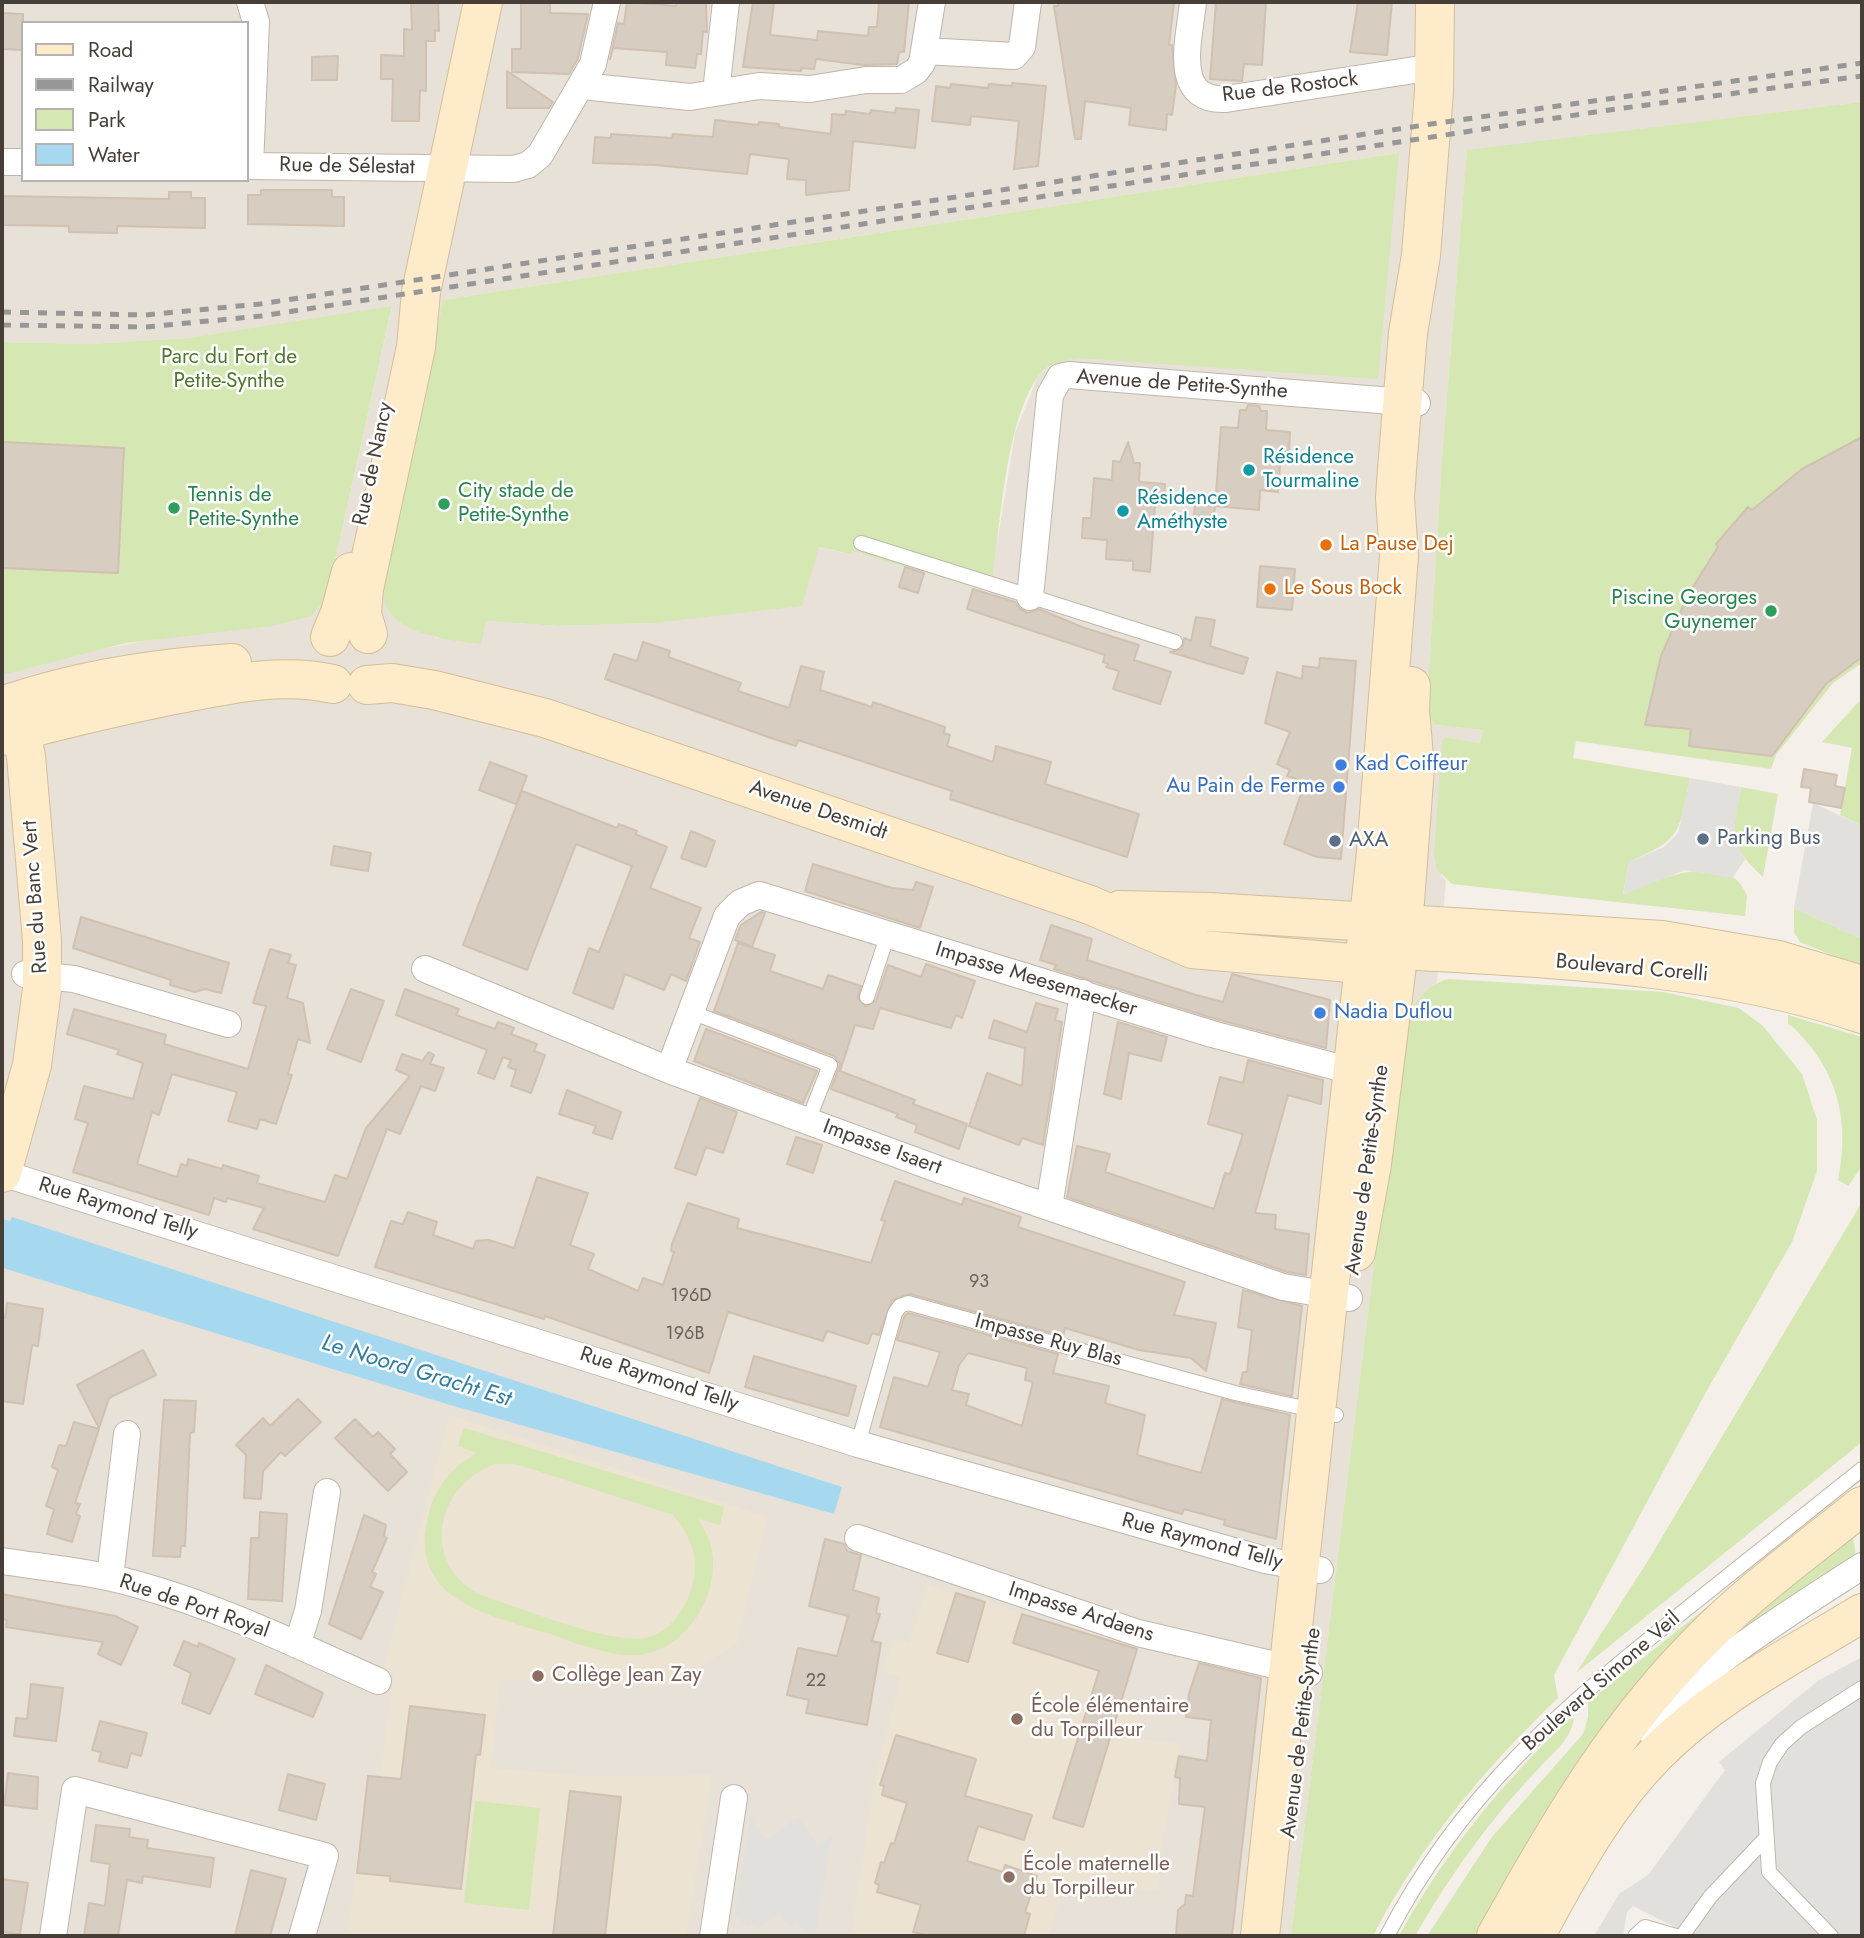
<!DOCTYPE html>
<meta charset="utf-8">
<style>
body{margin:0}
#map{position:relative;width:1864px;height:1938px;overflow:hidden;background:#f4efe9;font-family:Jost,sans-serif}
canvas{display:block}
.frame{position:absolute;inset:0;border:4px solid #473f37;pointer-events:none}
.legend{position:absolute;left:21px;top:21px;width:228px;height:161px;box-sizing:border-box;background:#fff;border:2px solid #b5b2af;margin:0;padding:9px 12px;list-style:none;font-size:21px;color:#473f37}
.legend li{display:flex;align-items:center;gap:14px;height:35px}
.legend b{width:35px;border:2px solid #b5b2af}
</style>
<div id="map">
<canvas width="1864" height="1938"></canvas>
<div class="frame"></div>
<ul class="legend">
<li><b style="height:9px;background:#fdebc9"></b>Road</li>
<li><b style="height:9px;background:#979797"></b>Railway</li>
<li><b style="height:19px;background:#d5e7b2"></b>Park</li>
<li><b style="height:19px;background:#a6d9ef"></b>Water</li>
</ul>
</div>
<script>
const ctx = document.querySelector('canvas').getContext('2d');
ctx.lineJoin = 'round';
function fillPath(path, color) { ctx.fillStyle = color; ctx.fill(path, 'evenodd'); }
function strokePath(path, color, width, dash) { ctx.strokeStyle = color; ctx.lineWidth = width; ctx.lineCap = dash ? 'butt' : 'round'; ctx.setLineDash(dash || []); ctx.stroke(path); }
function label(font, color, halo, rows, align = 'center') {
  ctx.font = font + ' Jost,sans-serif'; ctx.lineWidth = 5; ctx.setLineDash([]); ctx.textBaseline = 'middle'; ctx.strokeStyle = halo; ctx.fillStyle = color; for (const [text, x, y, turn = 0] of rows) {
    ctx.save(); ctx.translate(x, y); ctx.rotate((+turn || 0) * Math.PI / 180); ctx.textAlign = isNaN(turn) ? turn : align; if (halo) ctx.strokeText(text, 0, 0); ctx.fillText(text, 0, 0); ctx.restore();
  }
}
fillPath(new Path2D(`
 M2,2H1862V102L1467,151L1442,458L1427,703L1436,725L1483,730L1480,743L1446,737L1441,875L1446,881L1437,982L1420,996L1403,1029L1291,1936H2V675L91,651L166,637L327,597L392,307L188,338L90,344L2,342ZM23,23H247V180H23ZM1399,153L1079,358L1055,362L1038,376L1015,433L989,592L852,551L850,554L818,547L653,623L558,626L486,621L437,638L401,622L391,613L383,595L384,588L443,300Z`), '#e8e1d7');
fillPath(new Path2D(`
 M449,1415L768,1517L737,1643L668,1687L500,1679L491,1768L584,1776L712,1775L686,1936H347L368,1776L380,1777L393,1674L383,1670Z
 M928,1585L1137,1649L1121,1704L1145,1711L1138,1739L1181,1744L1162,1843L1158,1890L1064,1889L1049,1936H851L873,1789L901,1677L882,1671L893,1639L909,1643Z`), '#ede3d3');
fillPath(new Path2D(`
 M1862,102V663L1833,683L1776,755L1771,769L1576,741L1573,758L1690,778C1678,834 1683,838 1629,862L1623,894C1655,881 1729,847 1747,896L1745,916L1452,884L1437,870L1434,855L1442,742L1446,737L1480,743L1483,730L1436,725L1429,717L1427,703L1442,458L1467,150Z
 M1399,153L1378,379L1079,358C1063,361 1047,363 1037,378C1003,428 1001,532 990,592L852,551L851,554L819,547L802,606L653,623L558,626L486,621L481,644C450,640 379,634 384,588L443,300Z
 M392,306L327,597L311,616L272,626L126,643L2,675V342L90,344L188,338Z
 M1862,698V826L1840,815L1852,748L1822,742Z
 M1741,787L1778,794L1763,877C1725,841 1733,835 1741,787Z
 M1794,908L1862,939V967L1800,942L1794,932Z
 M1448,979L1663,992L1739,1008L1762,1025L1802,1074L1817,1120V1171L1792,1242L1706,1392L1554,1675L1558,1698C1484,1769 1420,1845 1373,1936H1291L1403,1029C1410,1007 1424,985 1448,979Z
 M1788,1015L1862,1037V1166L1848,1186L1838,1180C1848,1133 1842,1086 1811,1047C1804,1039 1797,1029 1788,1024Z
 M1862,1202V1442L1576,1673L1649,1559Z
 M464,1428L724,1507L720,1525L699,1519C702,1527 708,1535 710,1543C724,1591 687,1651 638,1655C609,1657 577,1643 550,1634C488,1615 405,1600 429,1513C436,1487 452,1466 477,1453L458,1446ZM495,1464H516L673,1515C692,1537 701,1562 691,1590C685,1609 670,1631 649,1637C614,1647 516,1606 478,1594C420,1561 436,1485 495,1464Z
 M1862,1483V1498L1748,1591L1482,1936H1427L1492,1837L1583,1734L1588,1717V1702Z
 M1852,1529L1856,1556L1740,1637L1698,1654Z
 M1574,1715C1573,1738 1555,1751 1540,1767C1491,1818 1450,1875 1415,1936H1399C1445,1852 1504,1780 1574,1715Z
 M475,1801L540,1808L529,1910L464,1903Z`), '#d5e7b2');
fillPath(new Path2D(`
 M1690,778L1741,787L1733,836L1745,860L1732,878L1685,870L1623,895L1629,862L1664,847L1678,833Z
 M1813,803L1862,826V939L1794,908Z
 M1862,1657V1936H1674L1673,1926L1633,1906L1627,1912L1623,1936H1594L1619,1894L1648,1875L1725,1770L1719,1762L1819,1680Z
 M798,1817L818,1846L832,1836L815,1936H809L797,1922L791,1927L779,1912L758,1929L753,1922L747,1927L735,1913L750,1818L766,1840Z`), '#e2e0dd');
fillPath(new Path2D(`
 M12,1217L842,1487L834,1514L447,1404L6,1269L2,1268V1219L10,1221Z`), '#a6d9ef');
const building = new Path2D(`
 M411,2H438L439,31L435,30V41H426V91L420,90L419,121H392L393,79H381V55L404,56V29L412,30Z
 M521,2H550V13L588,14L578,58L569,74L512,72V49H521Z
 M627,2L676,6L677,2H706L707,32L703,31L701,54H697L695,68L666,65L667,52L613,48L610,59L618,23L624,24Z
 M753,2H774L770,35L817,40L818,31L868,36L869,27H877L879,2H909L904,52H899L897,64L863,65L816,59L814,69L801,68V71L743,67Z
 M1058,2H1174L1169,45H1172L1176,85L1172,115L1167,114L1166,130L1129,125L1131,108L1085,101L1081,139H1075L1054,6H1058Z
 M1216,2H1266L1262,65L1244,64L1242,81L1210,79Z
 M1358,2H1392L1387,55L1350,52Z
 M2,13L23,14V50L2,49Z
 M338,56L337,80H312V57Z
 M507,71L553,102L549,108H507Z
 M1012,83L1046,86L1038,166L1014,169L1019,121L971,116L970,125L932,121L936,86L950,88L951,84L988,88L989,84L1012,86Z
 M896,108L919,110L915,148L853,141L849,190L806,195V180L787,179L789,159L750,154L747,174L655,165L593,163L595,137L611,138V134L672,138L673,134L713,137L715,120L758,125L759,122L779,124V127L831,134L832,114L845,115L846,111L870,114L871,110L895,113Z
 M261,190H332V197H344V226L248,224V195H261Z
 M169,192H191V198H205V228L117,226V233L69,232V226L2,225V196L169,199Z
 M1248,405L1259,406L1261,411H1267L1266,430L1290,432L1289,453L1281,452L1278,492L1260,490L1259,510L1215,506L1213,527L1193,525L1195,504L1215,506L1221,427L1238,428L1240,410H1246Z
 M1862,437V657L1826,684L1772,756L1689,746L1691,729L1645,725L1661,656L1688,595L1718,547L1716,544L1748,507L1752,510L1802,469Z
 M2,442L124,448L118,573L2,568Z
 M1128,442L1134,463H1140L1139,482L1165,484L1164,505L1155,504L1150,572L1133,570V561L1106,559L1107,540L1082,538L1083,518H1091L1094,478L1112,480L1113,461L1120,462Z
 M1260,566L1295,569L1292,610L1257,607Z
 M905,567L924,573L918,593L899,587Z
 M973,589L1015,602L1020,609L1028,613L1039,609L1082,627L1139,645L1134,660L1171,672L1160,704L1113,689L1119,671L1106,667L1108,664L1103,662L1105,655L967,609Z
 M1196,617L1215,620L1210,646L1248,658L1243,674L1170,652L1182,649L1184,638L1191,641Z
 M643,642L670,651L668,657L741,683L738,691L789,708L801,666L824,672L820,690L872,707L873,702L945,727L944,733L950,735L947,746L993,762L996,746L1051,762L1045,784L1139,814L1127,857L950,799L952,791L798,740L796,746L771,738L605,679L614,654L637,661Z
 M1320,658L1356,661L1341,859L1317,857L1284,844L1305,782L1287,776L1290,770L1277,764L1290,732L1265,723L1277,672L1302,679L1303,666L1319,668Z
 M490,762L527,776L516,804L479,790Z
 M1804,769L1837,775L1835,786L1845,788L1841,808L1809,802L1811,788L1801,787Z
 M522,791L617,828L619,824L637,831L635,834L667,847L650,888L701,908L689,938L700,942L686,981L671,974L664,990L625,974L613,1009L573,993L589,948L599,952L632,866L576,844L527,970L463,945Z
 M691,831L715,841L706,867L681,858Z
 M334,846L371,853L368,871L331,865Z
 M813,864L892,888L913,890L916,882L933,887L920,928L805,891Z
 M761,912L765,913L752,947L735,940L741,925Z
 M81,917L229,963L221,993L205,989L195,992L170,985L171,980L73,948Z
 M1051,925L1092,939L1087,960L1196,995L1223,1002L1232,974L1330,1000L1326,1048L1216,1019L1054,969L1056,965L1040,960Z
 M738,943L775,955L770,971L823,989L828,975L861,986L858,998L865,1006L876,1001L888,965L921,977L926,964L975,981L962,1018L956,1015L951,1028L880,1008L873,1029L855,1025L840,1071L915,1100L913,1104L967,1124L959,1149L915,1132L917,1125L896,1117L898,1114L831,1089L840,1064L834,1056L714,1011Z
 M270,949L291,955L288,963L296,965L287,998L303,1003L310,1043L298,1039L288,1074L292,1075L276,1124L260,1119L257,1129L228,1121L237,1092L172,1074L159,1115L152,1112L137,1164L177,1177L181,1164L187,1166L188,1159L222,1169L223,1165L259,1176L257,1183L325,1202L335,1175L347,1179L366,1128L410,1076L396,1070L402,1054L422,1061L429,1052L434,1055L430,1064L444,1068L435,1091L421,1086L400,1134L387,1129L338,1256L253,1229L264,1208L227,1198L226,1202L214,1198L209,1215L73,1172L88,1123L75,1119L84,1086L133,1099L143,1063L117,1054L119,1050L67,1034L74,1009L166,1035L164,1044L248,1069L266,1006L253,1003Z
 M351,989L384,1001L361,1062L327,1049Z
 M405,989L459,1009L456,1015L495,1029L498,1022L514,1028L511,1034L537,1044L534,1051L545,1055L531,1093L511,1086L516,1070L508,1067L511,1060L503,1057L494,1079L478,1073L487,1050L396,1015Z
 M1036,1003L1058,1009L1055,1020L1062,1022L1043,1145L1022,1138L1019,1145L969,1126L987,1073L1022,1086L1025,1048L989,1038L994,1020L1027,1032Z
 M1118,1022L1167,1037L1161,1061L1129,1053L1121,1099L1104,1094Z
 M706,1029L817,1071L803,1103L694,1061Z
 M1248,1060L1323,1080L1321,1104L1288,1095L1255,1213L1276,1215L1275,1229L1309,1234L1306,1275L1287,1272L1067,1197L1077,1146L1110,1154L1105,1172L1214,1209L1225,1173L1230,1174L1243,1134L1208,1124L1220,1077L1243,1083Z
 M567,1090L621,1112L612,1139L593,1133L596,1126L559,1114Z
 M700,1098L737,1112L723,1153L706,1147L696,1175L675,1168Z
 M796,1137L822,1145L813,1173L787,1164Z
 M537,1177L588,1193L570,1245L594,1254L588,1269L638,1291L643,1278L663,1285L674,1252L671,1251L672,1244L688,1203L739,1219L737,1228L871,1263L885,1221L881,1220L895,1181L962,1205L964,1198L1021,1217L1018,1227L1185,1282L1174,1315L1216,1323L1206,1371L1191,1358L1139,1350L1065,1328L1063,1336L910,1294L892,1300L879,1335L872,1333L868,1344L827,1331L823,1341L728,1312L709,1373L545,1316L544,1319L375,1267L391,1221L403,1224L408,1212L437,1222L433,1235L473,1249L476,1241L489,1240L514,1248Z
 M1243,1290L1302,1306L1292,1396L1240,1384L1243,1372H1247L1252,1330L1238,1327Z
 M7,1303L43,1309L38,1346L32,1345L23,1404L2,1401V1318H5Z
 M908,1313L1058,1354L1053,1373L1109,1386L1105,1403L1145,1415L1137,1455L1201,1473L1222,1399L1290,1415L1276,1539L1224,1525L1225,1520L1184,1509L1182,1514L880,1427L894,1377L928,1387L940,1352L897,1340L904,1317ZM968,1353L1027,1368L1025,1380L1033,1382L1022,1426L966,1405L969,1394L952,1390L959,1365Z
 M143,1350L156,1375L109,1398L99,1428L77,1385Z
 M754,1356L856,1386L848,1416L745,1387Z
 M298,1399L321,1422L285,1456L281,1452L263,1471L261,1499L244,1498L246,1455L236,1445L263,1418L270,1426Z
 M164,1400L196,1401L194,1432L190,1433L185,1546H181L180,1557L153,1556Z
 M355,1419L373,1437L378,1432L395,1449L390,1454L407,1472L388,1491L335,1438Z
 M74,1422L99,1429L75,1503L80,1504L76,1514L80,1516L72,1542L47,1534L54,1509L46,1506L58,1470L52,1467L59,1445L66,1446Z
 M260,1512L287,1514L282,1601L248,1599L251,1538H259Z
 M364,1515L386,1525L384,1536L387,1538L372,1572L376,1574L370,1587L383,1592L361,1639L329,1624Z
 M825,1539L844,1544L847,1551L861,1555L853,1590L879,1598L876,1613L880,1614L872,1641L881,1643L867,1725L806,1713L809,1700L787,1695L798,1648L837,1656L848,1616L809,1606Z
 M956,1593L985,1602L968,1662L937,1653Z
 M2,1594L115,1616L138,1627L121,1665L98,1654L103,1642L6,1627L7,1620L2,1619Z
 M1022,1614L1137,1649L1083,1827L1053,1818L1099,1671L1013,1643Z
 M184,1641L198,1647L199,1643L235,1659L210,1714L182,1703L191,1673L174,1665Z
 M1199,1663L1261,1678L1232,1936H1176L1178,1910L1185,1904L1186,1895L1193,1896L1205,1807L1179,1804L1180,1778L1175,1777L1179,1756L1207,1761L1211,1720L1186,1717L1189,1694Z
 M266,1665L323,1693L313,1717L255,1694Z
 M31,1684L63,1688L56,1741L14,1736L16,1718L27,1719Z
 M410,1706L485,1715L480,1755L476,1754L461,1889L390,1881V1876L357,1873L368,1776L401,1779Z
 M100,1721L147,1733L141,1756L131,1753L127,1768L99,1761L101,1752L92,1750Z
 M896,1735L976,1759L965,1796L1032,1815L1024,1840L978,1826L967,1861L1003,1872L1005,1865L1037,1876L1025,1912L1030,1914L1024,1936H928L913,1932L921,1905L877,1892L879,1885L875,1883L881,1862L884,1863L891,1843L894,1844L907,1803L882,1795L884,1786L880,1785Z
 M8,1773L38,1777L37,1809L4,1805Z
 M288,1774L325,1784L316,1820L279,1810Z
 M570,1791L621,1797L605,1936H553Z
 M96,1825L130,1829L129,1837L148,1840L147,1848L214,1858L210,1887L143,1876L142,1883L127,1880L118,1936H84L89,1903L105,1906L110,1864L91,1861Z
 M251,1870L286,1879L270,1936H235Z
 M2,1879L28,1883L20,1934L2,1932Z`);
fillPath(building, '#d8cdc1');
strokePath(building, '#d0c1b1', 2);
const lane = new Path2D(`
 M861,543L1175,642
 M867,997L888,934
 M691,1012L830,1065L808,1121
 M858,1444L895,1313L900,1306L908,1303L1235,1393L1336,1415
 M1387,1936C1461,1793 1561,1709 1684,1611C1744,1563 1803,1516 1862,1469
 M1635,1936L1645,1927L1676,1936
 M1682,1936L1710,1897L1765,1839
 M1831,1936L1769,1872L1763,1783L1770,1762L1782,1744L1801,1727L1862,1688`);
const street = new Path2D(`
 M1193,2C1190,37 1170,102 1226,99L1434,67
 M925,51L1014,56L1022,47L1028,2
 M582,86L690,97L759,86L810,89L866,80H901L916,71L922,63L932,2
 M716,92L726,2
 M2,162H23
 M247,166L513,169L528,165L540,155L593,64L607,2
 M250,166L256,22L250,2
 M1030,597L1050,395L1060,377L1069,375L1417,403
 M425,969L669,1070L943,1171L1283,1287L1349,1298
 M25,974L74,979L228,1024
 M669,1070L727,916L740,903L759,895L1212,1034L1352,1071
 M2,1173L858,1444L1265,1560L1320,1570
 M1049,1207L1083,993
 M858,1538L1138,1633L1309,1673
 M2,1561C48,1568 95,1572 139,1585C222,1608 299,1646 378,1681
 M110,1577L127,1434
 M297,1645L308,1611L327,1492
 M1645,1728C1709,1662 1786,1615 1862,1566
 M53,1936L75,1790L325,1856L302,1936
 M713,1936L734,1798`);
const secondary = new Path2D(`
 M368,634L362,614L364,589L416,347L421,292L483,2
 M330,637L340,613L351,572
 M367,685L392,683L434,690L545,718L1090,905L1192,949L1362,964
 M2,706C76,680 154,668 232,663
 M2,736C59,720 116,707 174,695C226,685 280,672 333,684
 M1120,910L1210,912L1662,940L1778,960L1862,985
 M1372,948C1536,959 1705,961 1862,1014
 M2,1173L32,1065L42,989V940L26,756L13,702
 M1356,1252L1372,1164L1405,902L1415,767L1410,711L1411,686
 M1260,1936L1376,852L1399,556L1395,498L1397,469L1408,333L1421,255L1434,92L1435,2
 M1496,1936C1552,1835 1610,1735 1691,1651C1742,1597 1804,1552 1862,1506
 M1535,1936C1570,1873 1604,1806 1656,1754C1714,1695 1792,1656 1862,1613`);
strokePath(lane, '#bfb6ab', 16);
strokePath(street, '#bfb6ab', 28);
strokePath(secondary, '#d3be99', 40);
strokePath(lane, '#fff', 14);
strokePath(street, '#fff', 26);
strokePath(secondary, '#fdebc9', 38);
strokePath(new Path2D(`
 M2,312L145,315L260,304L1431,124L1862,63
 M2,325L146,327L261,316L1602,111L1862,76`), '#979797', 5, [9, 9]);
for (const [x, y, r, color] of [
 [1249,470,7,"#0f9aa8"],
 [444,504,7,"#2e9e5b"],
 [174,508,7,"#2e9e5b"],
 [1123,511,7,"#0f9aa8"],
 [1326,545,7,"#e8710a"],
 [1270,589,7,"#e8710a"],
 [1771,611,7,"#2e9e5b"],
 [1341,765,7,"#3f7fe0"],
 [1339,787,7,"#3f7fe0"],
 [1703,839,7,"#5c6f8a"],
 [1335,841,7,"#5c6f8a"],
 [1320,1013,7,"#3f7fe0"],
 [538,1676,7,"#8d6e63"],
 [1017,1719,7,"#8d6e63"],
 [1009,1877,7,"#8d6e63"]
]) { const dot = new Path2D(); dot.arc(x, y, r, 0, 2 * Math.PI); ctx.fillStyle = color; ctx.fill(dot); strokePath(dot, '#fff', 2.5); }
label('18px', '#6b625a', null, [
 ["93",979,1283],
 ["196D",691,1297],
 ["196B",685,1335],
 ["22",816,1682]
]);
label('21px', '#473f37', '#fff', [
 ["Rue de Rostock",1290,88,-7],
 ["Rue de Sélestat",347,167,1],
 ["Avenue de Petite-Synthe",1182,385,4],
 ["Rue de Nancy",374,464,-78],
 ["Avenue Desmidt",818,811,19],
 ["Rue du Banc Vert",36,897,-94],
 ["Boulevard Corelli",1632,969,5],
 ["Impasse Meesemaecker",1036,980,17],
 ["Impasse Isaert",882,1148,20],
 ["Avenue de Petite-Synthe",1368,1170,-82],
 ["Rue Raymond Telly",118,1209,17],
 ["Impasse Ruy Blas",1048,1341,15],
 ["Rue Raymond Telly",659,1380,18],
 ["Rue Raymond Telly",1202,1542,15],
 ["Rue de Port Royal",194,1607,19],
 ["Impasse Ardaens",1081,1613,18],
 ["Boulevard Simone Veil",1602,1682,-41],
 ["Avenue de Petite-Synthe",1302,1733,-83]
]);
label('21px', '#50782b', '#fff', [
 ["Parc du Fort de",229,358],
 ["Petite-Synthe",229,382]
]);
label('21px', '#0d838f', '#fff', [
 ["Résidence",1263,458],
 ["Tourmaline",1263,482],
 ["Résidence",1137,499],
 ["Améthyste",1137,523]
], 'left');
label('21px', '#27864d', '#fff', [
 ["City stade de",458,492],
 ["Petite-Synthe",458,516],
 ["Tennis de",188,496],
 ["Petite-Synthe",188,520],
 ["Piscine Georges",1757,599,"right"],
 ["Guynemer",1757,623,"right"]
], 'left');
label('21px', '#c56008', '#fff', [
 ["La Pause Dej",1340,545],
 ["Le Sous Bock",1284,589]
], 'left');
label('21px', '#366cbe', '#fff', [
 ["Kad Coiffeur",1355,765],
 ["Au Pain de Ferme",1325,787,"right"],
 ["Nadia Duflou",1334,1013]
], 'left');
label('21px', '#4e5e75', '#fff', [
 ["Parking Bus",1717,839],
 ["AXA",1349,841]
], 'left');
label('21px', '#785e54', '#fff', [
 ["Collège Jean Zay",552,1676],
 ["École élémentaire",1031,1707],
 ["du Torpilleur",1031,1731],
 ["École maternelle",1023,1865],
 ["du Torpilleur",1023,1889]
], 'left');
label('italic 23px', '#2f7da1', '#fff', [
 ["Le Noord Gracht Est",416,1372,17]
]);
</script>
